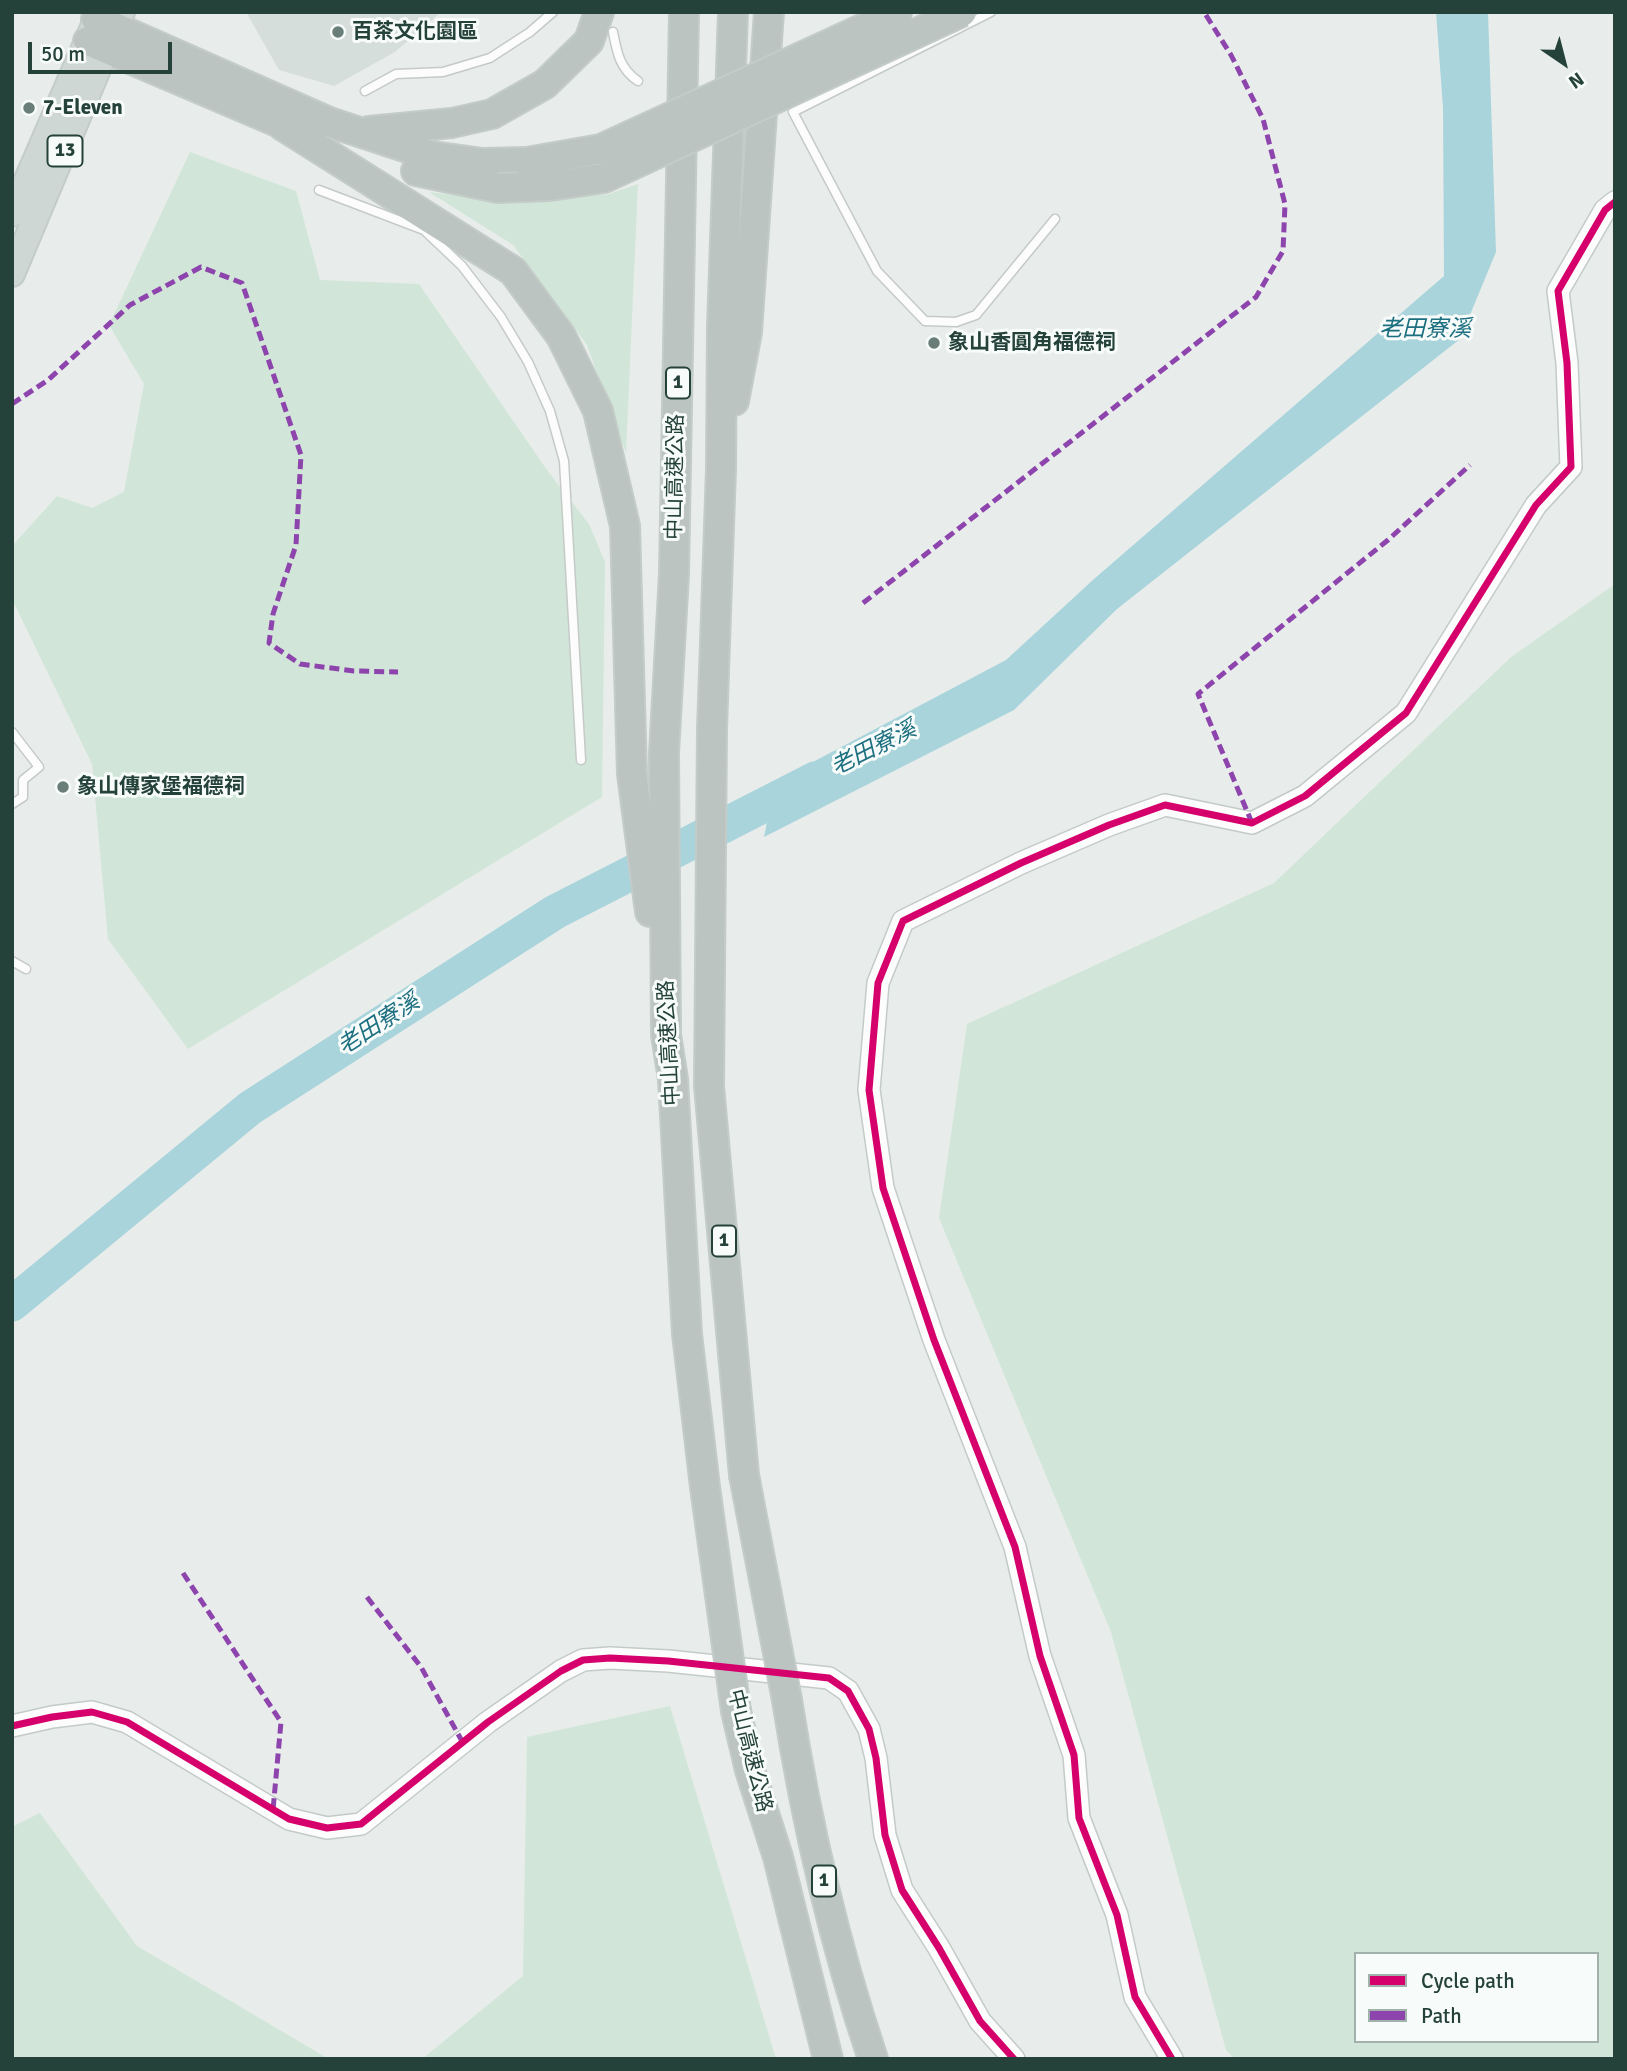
<!DOCTYPE html>
<meta charset="utf-8">
<style>
body{margin:0}
#map{position:relative;width:1627px;height:2071px;overflow:hidden;background:#e8edeb;font-family:Signika,sans-serif}
canvas{display:block}
.frame{position:absolute;inset:0;border:14px solid #24423a;pointer-events:none}
.legend{position:absolute;left:1354px;top:1952px;width:245px;height:91px;box-sizing:border-box;background:#f7fbf9;border:2px solid #a3b1ad;margin:0;padding:9px 12px;list-style:none;font-size:21px;color:#24423a}
.legend li{display:flex;align-items:center;gap:14px;height:35px}
.legend b{width:35px;border:2px solid #a3b1ad}
.north{position:absolute;left:1529px;top:28px;width:70px;height:70px;-webkit-text-stroke:5px #f7fbf9;paint-order:stroke;rotate:145deg;font-size:19px;font-weight:700;line-height:28px;text-align:center;color:#24423a}
.north::after{content:'';display:block;margin:auto;width:24px;height:32px;background:#24423a;clip-path:polygon(50% 0,100% 100%,50% 72%,0 100%)}
.scale{position:absolute;left:28px;top:42px;width:144px;height:32px;box-sizing:border-box;border:4px solid #24423a;border-top:0;padding-left:9px;font-size:21px;line-height:24px;white-space:nowrap;color:#24423a;-webkit-text-stroke:5px #f7fbf9;paint-order:stroke}
</style>
<div id="map">
<canvas width="1627" height="2071"></canvas>
<div class="frame"></div>
<ul class="legend">
<li><b style="height:9px;background:#d6006c"></b>Cycle path</li>
<li><b style="height:9px;background:#8e44ad"></b>Path</li>
</ul>
<div class="north">N</div>
<div class="scale">50 m</div>
</div>
<script>
const ctx = document.querySelector('canvas').getContext('2d');
ctx.lineJoin = 'round';
function fillPath(path, color) { ctx.fillStyle = color; ctx.fill(path, 'evenodd'); }
function strokePath(path, color, width, dash) { ctx.strokeStyle = color; ctx.lineWidth = width; ctx.lineCap = dash ? 'butt' : 'round'; ctx.setLineDash(dash || []); ctx.stroke(path); }
function label(font, color, halo, rows, align = 'center') {
  ctx.font = font + ' Signika,"Noto Sans TC",sans-serif'; ctx.lineWidth = 6; ctx.setLineDash([]); ctx.textBaseline = 'middle'; ctx.strokeStyle = halo; ctx.fillStyle = color; for (const [text, x, y, turn = 0] of rows) {
    ctx.save(); ctx.translate(x, y); ctx.rotate((+turn || 0) * Math.PI / 180); ctx.textAlign = isNaN(turn) ? turn : align; if (halo) ctx.strokeText(text, 0, 0); ctx.fillText(text, 0, 0); ctx.restore();
  }
}
fillPath(new Path2D(`
 M246,12H441L395,52L334,86L279,70Z`), '#d6dedb');
fillPath(new Path2D(`
 M190,152L296,191L320,280L419,284L547,470L589,524L605,562L602,797L188,1049L108,939L92,764L12,599V546L57,496L92,508L124,492L144,384L109,325Z
 M638,184L626,453L587,345L513,245L429,192L513,202L609,194Z
 M1615,584V2059H1235L1226,2050L1111,1632L939,1218L967,1024L1274,883L1511,657ZM1356,1954H1597V2041H1356Z
 M670,1706L776,2059H422L523,1976L527,1737Z
 M40,1813L137,1946L329,2059H12V1827Z`), '#d1e6d8');
fillPath(new Path2D(`
 M1436,12H1488L1496,252L1460,339L1117,609L1014,710L764,837L775,782L1006,660L1094,579L1444,276L1443,108Z`), '#a9d4db');
strokePath(new Path2D(`
 M12,1304L250,1108L555,912L815,779`), '#a9d4db', 35);
const lane = new Path2D(`
 M991,12L793,112L877,271L925,321L956,322L976,315L1055,219
 M613,32C617,53 620,69 638,81
 M365,91L396,74L443,72L490,58L530,32L553,12
 M319,190L424,230L462,266L501,317L528,362L550,411L564,461L581,760
 M12,732L39,767L23,780V797L12,804
 M12,961L26,969`);
const secondary = new Path2D(`
 M12,1726L52,1717L92,1712L127,1722L289,1819L327,1828L361,1824L488,1722L561,1671L583,1660L610,1658L668,1661L829,1678L848,1691L869,1729L876,1758L885,1835L902,1890L939,1948L980,2021L1014,2059
 M1172,2059L1135,1997L1117,1915L1079,1818L1074,1755L1040,1656L1015,1547L934,1340L883,1188L869,1090L878,983L903,921L1021,863L1109,825L1165,805L1252,823L1305,796L1406,713L1536,505L1571,467L1567,363L1558,291L1605,210L1615,202`);
const primary = new Path2D(`
 M12,214L94,25
 M12,274L122,12`);
const highway = new Path2D(`
 M684,12L674,574L664,753L666,1035L673,1079L687,1334L705,1487
 M733,12L722,326L721,469L712,729L709,1086L744,1475
 M96,19L329,122L432,156L483,163L527,162
 M88,41L301,132
 M283,126L513,271L561,336L598,411L625,526L632,774L650,912
 M369,131L452,123L492,114L545,84L589,41L599,12
 M416,171L498,188
 M734,401L747,332L769,12
 M787,1700C806,1821 834,1943 873,2059
 M736,1711L750,1770L778,1857L828,2059`);
strokePath(lane, '#c5cac8', 11);
strokePath(secondary, '#c3cbc8', 24);
strokePath(primary, '#c3ccc9', 28);
strokePath(highway, '#c3ccc9', 32);
strokePath(lane, '#fcfcfc', 8);
strokePath(secondary, '#fcfcfc', 21);
strokePath(primary, '#cfd7d5', 24);
strokePath(highway, '#bcc4c2', 28);
const highwayBridge = new Path2D(`
 M527,162L601,149L899,12
 M498,188L550,186L604,178L962,12
 M744,1475L787,1700
 M705,1487L736,1711`);
strokePath(highwayBridge, '#c3ccc9', 32, []);
strokePath(highwayBridge, '#bcc4c2', 28);
strokePath(new Path2D(`
 M12,404L48,380L130,305L201,267L242,283L301,455L296,545L273,614L269,643L300,664L354,671L398,672
 M863,603L1256,297L1283,251L1285,204L1263,119L1231,55L1204,12
 M1252,823L1198,694L1388,540L1470,465
 M183,1573L281,1722L273,1810
 M367,1597L421,1667L463,1743`), '#8e44ad', 5, [10, 5]);
strokePath(new Path2D(`
 M12,1726L52,1717L92,1712L127,1722L289,1819L327,1828L361,1824L488,1722L561,1671L583,1660L610,1658L668,1661L829,1678L848,1691L869,1729L876,1758L885,1835L902,1890L939,1948L980,2021L1014,2059
 M1172,2059L1135,1997L1117,1915L1079,1818L1074,1755L1040,1656L1015,1547L934,1340L883,1188L869,1090L878,983L903,921L1021,863L1109,825L1165,805L1252,823L1305,796L1406,713L1536,505L1571,467L1567,363L1558,291L1605,210L1615,202`), '#d6006c', 7);
for (const [x, y, r, color] of [
 [338,32,7,"#697e78"],
 [29,108,7,"#697e78"],
 [934,343,7,"#697e78"],
 [63,787,7,"#697e78"]
]) { const dot = new Path2D(); dot.arc(x, y, r, 0, 2 * Math.PI); ctx.fillStyle = color; ctx.fill(dot); strokePath(dot, '#f7fbf9', 2.5); }
for (const [x, y, w] of [
 [65,151,35],
 [678,383,24],
 [724,1241,24],
 [824,1881,24]
]) { const box = new Path2D(); box.roundRect(x - w / 2, y - 15.5, w, 31, 5); ctx.fillStyle = '#f7fbf9'; ctx.fill(box); strokePath(box, '#24423a', 2); }
label('bold 19px', '#24423a', null, [
 ["13",65,151],
 ["1",678,383],
 ["1",724,1241],
 ["1",824,1881]
]);
label('bold 21px', '#24423a', '#f7fbf9', [
 ["百茶文化園區",352,32],
 ["7-Eleven",43,108],
 ["象山香圓角福德祠",948,343],
 ["象山傳家堡福德祠",77,787]
], 'left');
label('21px', '#24423a', '#f7fbf9', [
 ["中山高速公路",676,477,-89],
 ["中山高速公路",670,1043,-93],
 ["中山高速公路",749,1751,76]
]);
label('italic 23px', '#1c6f80', '#f7fbf9', [
 ["老田寮溪",1425,330],
 ["老田寮溪",874,749,-27],
 ["老田寮溪",379,1025,-33]
]);
</script>
